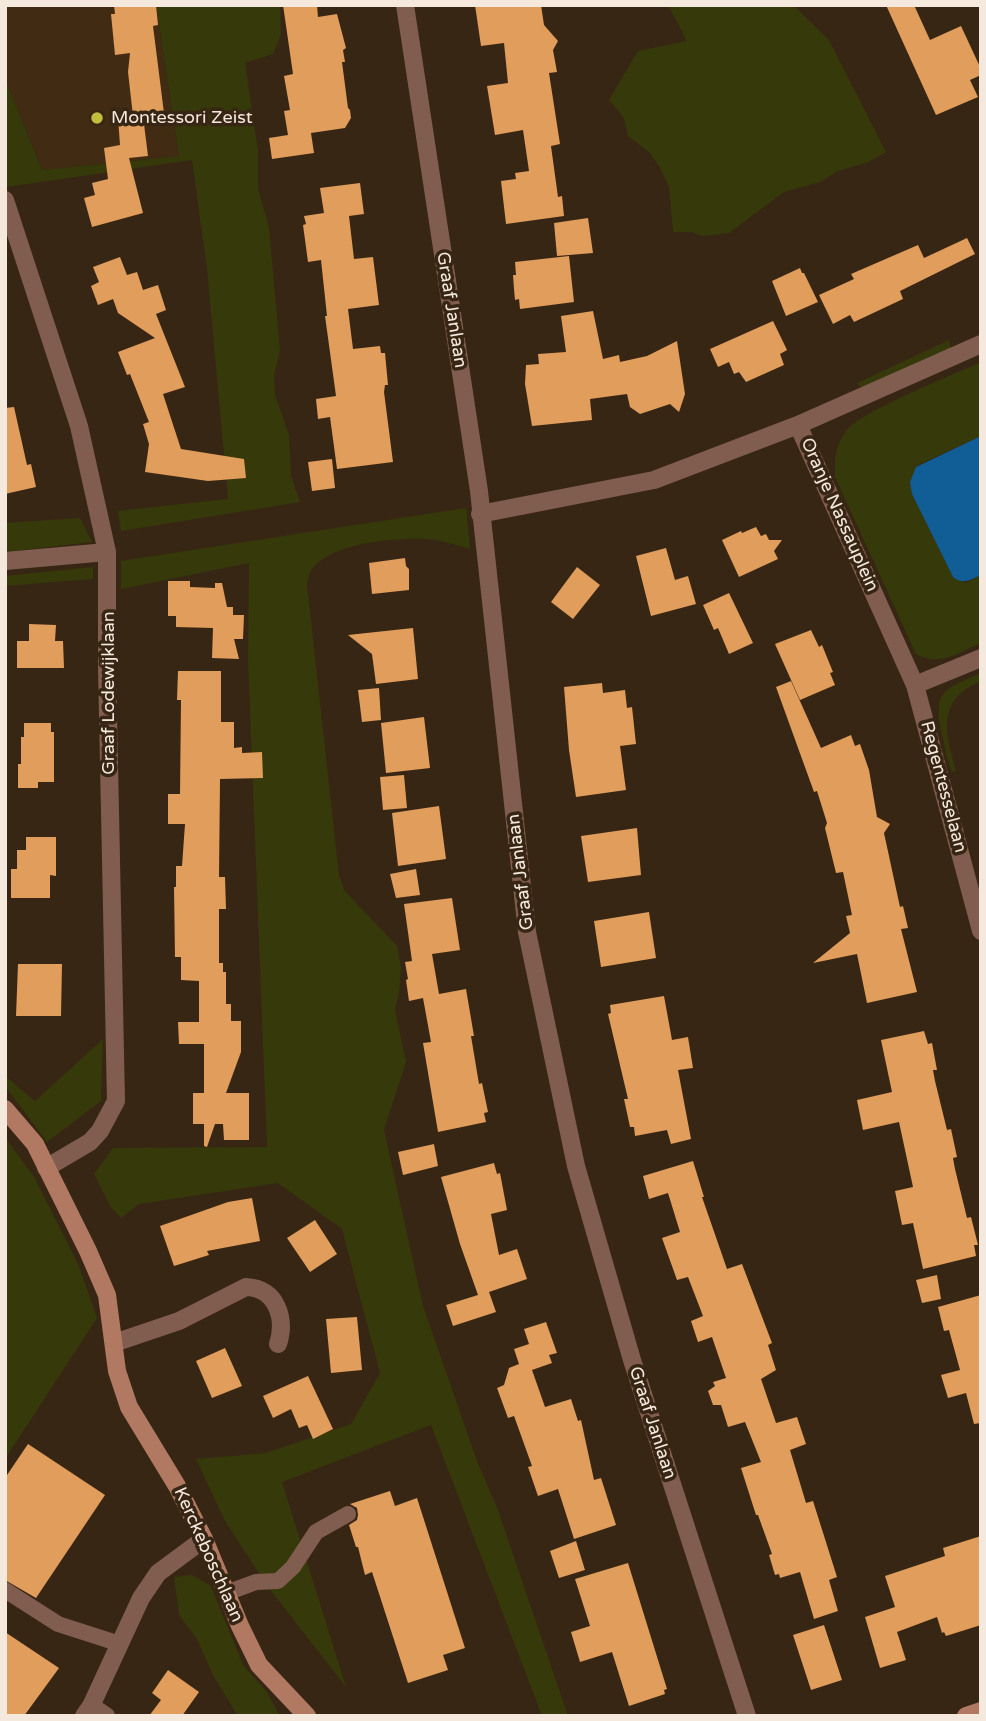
<!DOCTYPE html>
<style>
body{margin:0}
#map{position:relative;width:986px;height:1721px;overflow:hidden;background:#382614;font-family:"Varela Round",sans-serif}
canvas{display:block}
.frame{position:absolute;inset:0;border:7px solid #f5e9de;pointer-events:none}
</style>
<div id="map">
<canvas width="986" height="1721"></canvas>
<div class="frame"></div>
</div>
<script>
const ctx = document.querySelector('canvas').getContext('2d');
ctx.lineJoin = 'round';
function fillPath(path, color) { ctx.fillStyle = color; ctx.fill(path, 'evenodd'); }
function strokePath(path, color, width, dash) { ctx.strokeStyle = color; ctx.lineWidth = width; ctx.lineCap = dash ? 'butt' : 'round'; ctx.setLineDash(dash || []); ctx.stroke(path); }
function label(font, color, halo, rows, align = 'center') {
  ctx.font = font + ' "Varela Round",sans-serif'; ctx.lineWidth = 7; ctx.setLineDash([]); ctx.textBaseline = 'middle'; ctx.strokeStyle = halo; ctx.fillStyle = color; for (const [text, x, y, turn = 0] of rows) {
    ctx.save(); ctx.translate(x, y); ctx.rotate((+turn || 0) * Math.PI / 180); ctx.textAlign = isNaN(turn) ? turn : align; if (halo) ctx.strokeText(text, 0, 0); ctx.fillText(text, 0, 0); ctx.restore();
  }
}
fillPath(new Path2D(`
 M5,5H156L179,156L42,170L5,79Z`), '#422b13');
fillPath(new Path2D(`
 M156,5H280L281,35L273,54L245,63L258,151V189L269,227L280,351L274,375L275,395L289,435L291,476L300,502L121,531L118,511L228,499L207,269L192,160L6,187L5,79L42,170L179,156Z
 M668,5H793L829,40L886,152L866,163L838,171L820,182L784,192L729,233L703,236L691,232H673L669,187L660,168L650,153L628,136L624,118L609,100L638,51L687,41Z
 M949,340L951,350L864,390L857,383Z
 M981,362V436L916,466L912,494L953,577L966,583L981,575V643C957,653 941,667 916,654L835,477C834,460 835,446 846,431C861,411 953,375 981,362Z
 M466,508L470,549C456,545 441,540 427,539C394,538 334,542 312,569C309,573 308,579 307,585L339,875L344,890L397,946L401,967L399,994L395,1009L406,1062L384,1130L423,1306L477,1461L498,1510L568,1716H542L431,1425L282,1482L346,1687L268,1587L225,1521L196,1459L266,1453L351,1424L380,1373L342,1229L278,1183L139,1204L121,1218L110,1206L94,1174L113,1148L267,1147L248,659L249,563L121,589V561Z
 M80,518L92,542L5,552V523Z
 M93,567V579L5,586V576Z
 M981,673V681C936,700 945,732 956,771L952,772C947,761 945,746 942,734C932,690 945,689 981,673Z
 M103,1039L101,1101L47,1142L5,1086V1076L35,1101Z
 M5,1137L34,1177L78,1264L97,1318L5,1459Z
 M192,1575L211,1586L243,1665L266,1691L280,1716H238L214,1677L197,1639L179,1615L174,1577Z`), '#36390a');
fillPath(new Path2D(`
 M981,436V575C970,580 963,585 953,577L912,494L910,482L916,467Z`), '#115d96');
fillPath(new Path2D(`
 M114,5H156L158,25L153,26L164,113L143,116L148,156L129,158L143,213L92,227L84,198L95,195L92,183L108,179L104,148L120,145L118,118L133,116L128,72L130,53L115,55L111,14H115Z
 M283,5H317L318,17L337,14L346,48L343,50L345,62H342L348,108L350,110L351,118L345,128L311,133L314,153L272,159L269,138L288,135L284,111L290,110L284,76L293,74Z
 M475,5H541L544,25L558,41L553,50L557,72L549,73L560,144L551,146L558,197L562,196L564,216L506,224L501,181L516,179L515,173L529,171L523,130L495,135L487,86L508,83L504,43L481,46Z
 M886,5H914L930,40L961,26L981,69V75L970,80L978,97L936,115Z
 M360,183L364,214L349,216L354,259L373,257L379,305L348,309L353,349L380,346L381,353H385L388,385H385L384,392L393,462L337,469L330,417L318,419L316,399L336,396L325,316H327L321,260L308,262L303,225L306,224L304,216L324,213L320,188Z
 M588,218L593,253L557,256L554,223Z
 M967,238L975,254L900,291L903,299L854,322L850,315L833,324L819,295L854,279L851,274L918,245L924,258Z
 M569,256L574,302L520,309L519,299L515,300L514,289L513,275H516L515,262Z
 M120,257L127,275L137,272L143,290L158,285L166,310L156,314L185,387L163,394L181,449L244,459L246,478L208,481L145,472L149,444L143,424L149,422L130,374L127,375L118,352L155,338L118,313L113,299L98,305L91,286L99,282L93,267Z
 M800,268L802,273H804L818,302L786,316L772,281Z
 M593,311L603,359L619,355L620,362L647,356L677,341L685,394L679,412L670,404L640,414L630,407L627,394L590,399L592,420L532,426L525,384L526,365L539,364L538,354L566,352L561,316Z
 M773,321L787,350L780,354L784,365L746,382L739,372L734,374L729,362L718,367L710,349Z
 M14,407L27,465L31,464L36,487L5,494V408Z
 M332,459L335,488L312,491L308,462Z
 M756,527L761,536L766,534L769,540H782L774,551L778,559L739,577L722,540L741,531L742,533Z
 M666,548L675,580L688,576L696,604L651,616L636,556Z
 M405,558L406,566L409,569V590L372,594L369,563Z
 M577,567L600,585L573,619L551,602Z
 M168,581H190V587L215,588V583H222L227,607H233V615H244L243,639H234L239,659L212,658L213,628L176,627V616H168Z
 M729,593L753,643L729,654L718,628L714,630L703,605Z
 M29,624L56,625L55,641H63L64,668H17V641H29Z
 M413,628L418,679L376,684L372,654L348,635Z
 M811,630L819,647L822,645L833,672L830,673L835,685L800,700L775,644Z
 M178,671H221V722H234V748L242,747V753L262,752L263,778L220,779L219,877H225L226,909H219V963H223V972H226V1004H231V1021H241V1052L226,1093H249V1140H224L223,1124H215L207,1147L204,1146V1124H193V1093H204V1044H179L178,1022H199V981L181,980V957H175L174,887H176V866H182L185,824H168V794H180L181,700H177Z
 M791,681L821,748L851,735L855,746L860,744L869,770L877,817L890,824L884,833L900,907L903,906L908,928L901,929L917,992L867,1003L857,954L813,963L850,933L846,916L852,915L843,872L836,873L825,828L827,823L817,791L814,792L776,687Z
 M602,683L603,693L625,690L627,708L632,707L636,744L620,746L626,790L576,797L569,750L564,687Z
 M379,688L381,720L362,722L358,690Z
 M424,717L430,768L386,773L381,723Z
 M24,723H51V732H54V782H38V788H18V764H21V737H24Z
 M404,775L407,808L383,810L380,777Z
 M439,806L446,859L398,866L392,813Z
 M637,828L641,875L588,882L581,836Z
 M26,837H56V876L50,875V898H11V869H17V850H26Z
 M416,869L420,895L396,898L390,874Z
 M452,898L460,950L432,954L439,994L466,989L474,1036H471L479,1084L482,1083L488,1112L484,1113L486,1122L438,1132L423,1043L431,1042L423,998L409,1001L406,980L408,979L405,962L412,961L404,904Z
 M649,912L656,958L601,967L594,921Z
 M18,964H62L61,1016H16Z
 M664,996L672,1040L688,1037L693,1068L678,1070L691,1139L671,1144L667,1130L635,1136L634,1127H630L624,1099H628L608,1014L611,1013L610,1005Z
 M924,1031L928,1044L932,1043L937,1070H933L935,1081L947,1130L951,1129L957,1157L953,1158L955,1169L967,1218L971,1217L978,1245H974L976,1256L923,1269L913,1223L902,1225L895,1191L913,1187L899,1122L863,1130L857,1100L892,1092L881,1040Z
 M434,1144L438,1166L403,1175L398,1152Z
 M693,1161L704,1197H702L727,1269L742,1264L772,1343L768,1345L776,1370L761,1379L776,1423L797,1417L806,1444L790,1450L806,1503L813,1501L837,1577L829,1580L838,1611L814,1619L800,1572L780,1578L779,1574L775,1575L769,1555L772,1554L758,1515H756L741,1468L761,1462L745,1422L728,1427L721,1405H713L708,1391L715,1386L713,1382L726,1378L712,1337L698,1342L691,1321L703,1316L688,1277L677,1280L662,1238L680,1232L668,1193L649,1199L643,1176Z
 M494,1163L497,1174L500,1173L507,1210L491,1214L499,1255L517,1249L527,1279L489,1292L496,1312L453,1326L446,1305L478,1295L460,1244L441,1177Z
 M252,1198L260,1241L207,1251L209,1255L174,1266L160,1226L228,1202Z
 M315,1220L337,1254L310,1272L287,1238Z
 M937,1275L941,1299L922,1303L916,1280Z
 M981,1295V1423L974,1424L966,1393L948,1398L941,1375L960,1370L949,1330L944,1331L938,1307Z
 M357,1317L362,1370L331,1373L326,1319Z
 M546,1322L557,1353L549,1355L552,1363L532,1370L545,1407L571,1399L578,1421L581,1420L594,1480L601,1478L616,1525L574,1539L558,1489L538,1496L528,1467L532,1466L514,1416L508,1418L497,1388L504,1385L509,1368L519,1364L514,1349L529,1344L524,1329Z
 M225,1348L242,1386L212,1398L196,1361Z
 M308,1376L333,1429L313,1439L307,1425L299,1428L291,1409L273,1418L263,1396Z
 M28,1444L105,1495L36,1598L5,1580V1478Z
 M390,1491L395,1506L417,1498L465,1648L443,1655L448,1670L408,1683L372,1572L365,1575L358,1547H356L349,1525L357,1520L358,1515L357,1508L350,1504Z
 M981,1536V1625L946,1636L944,1632L942,1633L937,1617L897,1632L906,1660L880,1668L865,1617L895,1607L885,1576L945,1556L943,1548Z
 M576,1541L585,1570L559,1578L550,1551Z
 M628,1563L667,1689L664,1690L665,1694L629,1706L612,1652L580,1662L571,1632L590,1626L575,1579Z
 M824,1625L842,1680L811,1690L793,1635Z
 M5,1632L59,1668L24,1716H5Z
 M168,1670L199,1692L182,1716H149L161,1700L152,1693Z`), '#e09d5b');
strokePath(new Path2D(`
 M5,1590L58,1624L120,1644
 M226,1593L256,1582L278,1581L293,1567L316,1532L348,1514`), '#815d4f', 16);
strokePath(new Path2D(`
 M405,5L479,491L527,932L576,1166L632,1360L747,1716
 M5,200L79,426L107,552V667L116,1101L100,1131L90,1142L46,1168
 M981,344L798,425L915,685L981,931
 M480,514L654,480L798,425
 M5,561L107,552
 M915,685L981,658
 M114,1343L179,1321L246,1287C277,1288 286,1319 278,1344
 M91,1706L106,1716
 M84,1716L91,1706L141,1598L158,1573L204,1539`), '#815d4f', 18);
strokePath(new Path2D(`
 M5,1109L35,1144L88,1251L107,1295L117,1371L129,1407L177,1486L204,1539L240,1626L259,1665L307,1716
 M966,1716L981,1711`), '#b17962', 18);
for (const [x, y, r, color] of [
 [97,118,7,"#c3bd3e"]
]) { const dot = new Path2D(); dot.arc(x, y, r, 0, 2 * Math.PI); ctx.fillStyle = color; ctx.fill(dot); strokePath(dot, '#382614', 2.5); }
label('18px', '#f5e9de', '#382614', [
 ["Montessori Zeist",111,118]
], 'left');
label('18px', '#f5e9de', '#382614', [
 ["Graaf Janlaan",451,310,81],
 ["Oranje Nassauplein",839,515,66],
 ["Graaf Lodewijklaan",109,693,-90],
 ["Regentesselaan",943,787,75],
 ["Graaf Janlaan",521,872,-97],
 ["Graaf Janlaan",652,1423,72],
 ["Kerckeboschlaan",208,1555,66]
]);
</script>
